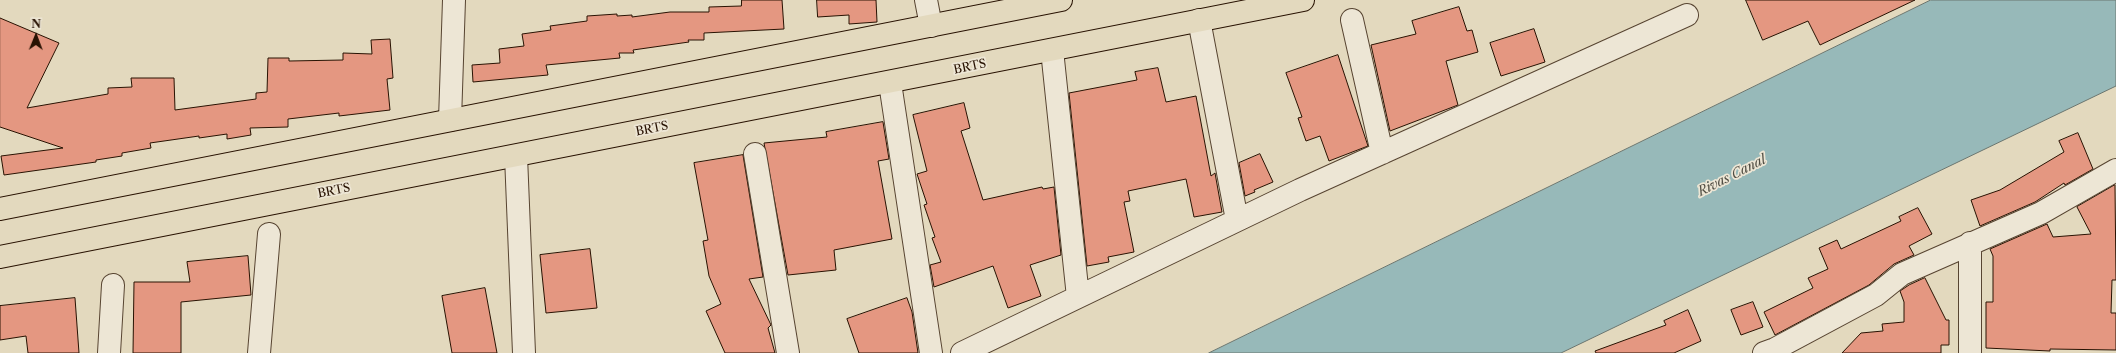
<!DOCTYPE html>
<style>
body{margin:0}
#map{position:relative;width:2116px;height:353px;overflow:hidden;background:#e3d9be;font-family:"Libre Caslon Text",serif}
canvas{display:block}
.north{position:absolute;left:16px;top:16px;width:40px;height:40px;-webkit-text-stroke:3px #ede6d5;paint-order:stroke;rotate:1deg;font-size:11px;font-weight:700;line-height:16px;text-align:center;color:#281202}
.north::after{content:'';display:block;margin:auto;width:14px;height:18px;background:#281202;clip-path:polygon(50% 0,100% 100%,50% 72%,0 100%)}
</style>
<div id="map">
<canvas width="2116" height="353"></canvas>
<div class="north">N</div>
</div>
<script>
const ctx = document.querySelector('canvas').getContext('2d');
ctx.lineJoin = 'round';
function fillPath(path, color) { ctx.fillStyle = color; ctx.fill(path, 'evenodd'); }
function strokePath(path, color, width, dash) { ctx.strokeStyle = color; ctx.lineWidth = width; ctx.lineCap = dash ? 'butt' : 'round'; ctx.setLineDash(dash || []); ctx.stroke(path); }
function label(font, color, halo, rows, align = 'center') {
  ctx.font = font + ' "Libre Caslon Text",serif'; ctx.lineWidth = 3.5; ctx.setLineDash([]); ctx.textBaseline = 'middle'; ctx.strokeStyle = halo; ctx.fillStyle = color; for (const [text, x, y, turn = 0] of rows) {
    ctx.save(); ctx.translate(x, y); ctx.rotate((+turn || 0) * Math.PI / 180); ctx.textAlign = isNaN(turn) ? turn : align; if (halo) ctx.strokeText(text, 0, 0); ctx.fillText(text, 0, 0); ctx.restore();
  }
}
const water = new Path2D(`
 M1931,0H2116V86L1561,353H1209Z`);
fillPath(water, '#97b9b9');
strokePath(water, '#6b7670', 1);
const building = new Path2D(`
 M742,0H782L784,29L704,33V40H688L689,42L633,50L634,53H619L620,58L546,65L548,75L473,82L472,65L500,63L499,49L524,46L522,34L551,30L550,26L587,21V16L617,14V16L632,15V17L670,12H709V7L741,6Z
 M817,0H876L877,22L849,24V15L818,17Z
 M1746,0H1915L1820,45L1808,21L1763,40Z
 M1459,7L1467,31L1472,30L1478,52L1446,61L1458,105L1390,131L1371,45L1416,34L1412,21Z
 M0,18L59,43L27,108L108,94V88L132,87L131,78H174L175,110L256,99V93L267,92L268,58H289V61L343,60V53L372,54L371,40L390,39L393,78L387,79L390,110L339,116V113L288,119V127L250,128L251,135L227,139V134L199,138V136L150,143L151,148L122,153V156L96,160V162L4,175L1,156L63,148L0,127Z
 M1534,29L1545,62L1501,76L1490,43Z
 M1338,55L1368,146L1329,161L1320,136L1306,141L1298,118L1302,117L1286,73Z
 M1158,68L1166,102L1196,96L1211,176L1215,173L1222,212L1194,217L1186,179L1128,191L1130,201L1124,202L1134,252L1108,257L1109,262L1087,266L1069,93L1137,80L1135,72Z
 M964,103L970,128L961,131L983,200L1042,187L1043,189L1054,187L1061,255L1030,265L1041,296L1008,308L993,266L934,287L930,265L941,262L932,238L935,237L924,205L927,204L917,174L927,171L913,115Z
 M883,122L889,159L878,161L892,239L834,250L836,270L788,275L764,143L827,137L826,132Z
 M2078,133L2093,169L2065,185L2064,183L2035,202L1980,226L1971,200L2000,190L2064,152L2059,141Z
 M1260,154L1273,182L1254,190L1255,192L1245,196L1239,163Z
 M743,155L763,277L749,279L771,325L768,328L775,353H725L706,311L721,304L709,276L703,241L708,240L694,163Z
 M2115,185L2116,280H2112L2111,313H2116V350L2050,349V351L1986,348V302H1993V256L1990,249L2047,224L2053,237L2091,234L2077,207Z
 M1918,208L1932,234L1909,246L1914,255L1894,264L1869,285L1775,335L1764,312L1813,288L1808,278L1828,269L1819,248L1837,240L1841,249L1901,221L1899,217Z
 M590,249L597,308L546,313L540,255Z
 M248,256L251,295L181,302V353H133L134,282H190L187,262Z
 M1925,278L1946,320H1949V345H1941V353H1842L1861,333L1883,331L1882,324L1904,322V302L1900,291L1909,285Z
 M485,288L497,353H452L442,296Z
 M75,298L79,353H28L26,336L0,340V306Z
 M907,298L912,312L918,353H859L847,319Z
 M1753,302L1763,327L1741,335L1731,310Z
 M1688,310L1701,341L1674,353H1596L1595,351L1666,325L1664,321Z`);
fillPath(building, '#e49781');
strokePath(building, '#281202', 1);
const minor = new Path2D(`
 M926,0L931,26
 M1199,20L1237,220
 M1352,20L1382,153
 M1052,50L1078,297
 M890,83L931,353
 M450,120L454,0
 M755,154L788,353
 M516,156L524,353
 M109,353L113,285
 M259,353L269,234
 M962,353L1300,190L1687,15
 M1764,353L1775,349L1876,295L1902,274L2041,213L2116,170
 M1970,353V243`);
const primary = new Path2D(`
 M0,209L1061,0
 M0,257L1303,0`);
strokePath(minor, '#574431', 24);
strokePath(primary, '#281202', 24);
strokePath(minor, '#ede6d5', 22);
strokePath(primary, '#e3d9be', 22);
label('12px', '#281202', '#ede6d5', [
 ["BRTS",970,67,-12],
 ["BRTS",652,129,-11],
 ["BRTS",334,191,-11]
]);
label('italic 13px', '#4f4c42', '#ede6d5', [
 ["Rivas Canal",1732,176,-27]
]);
</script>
